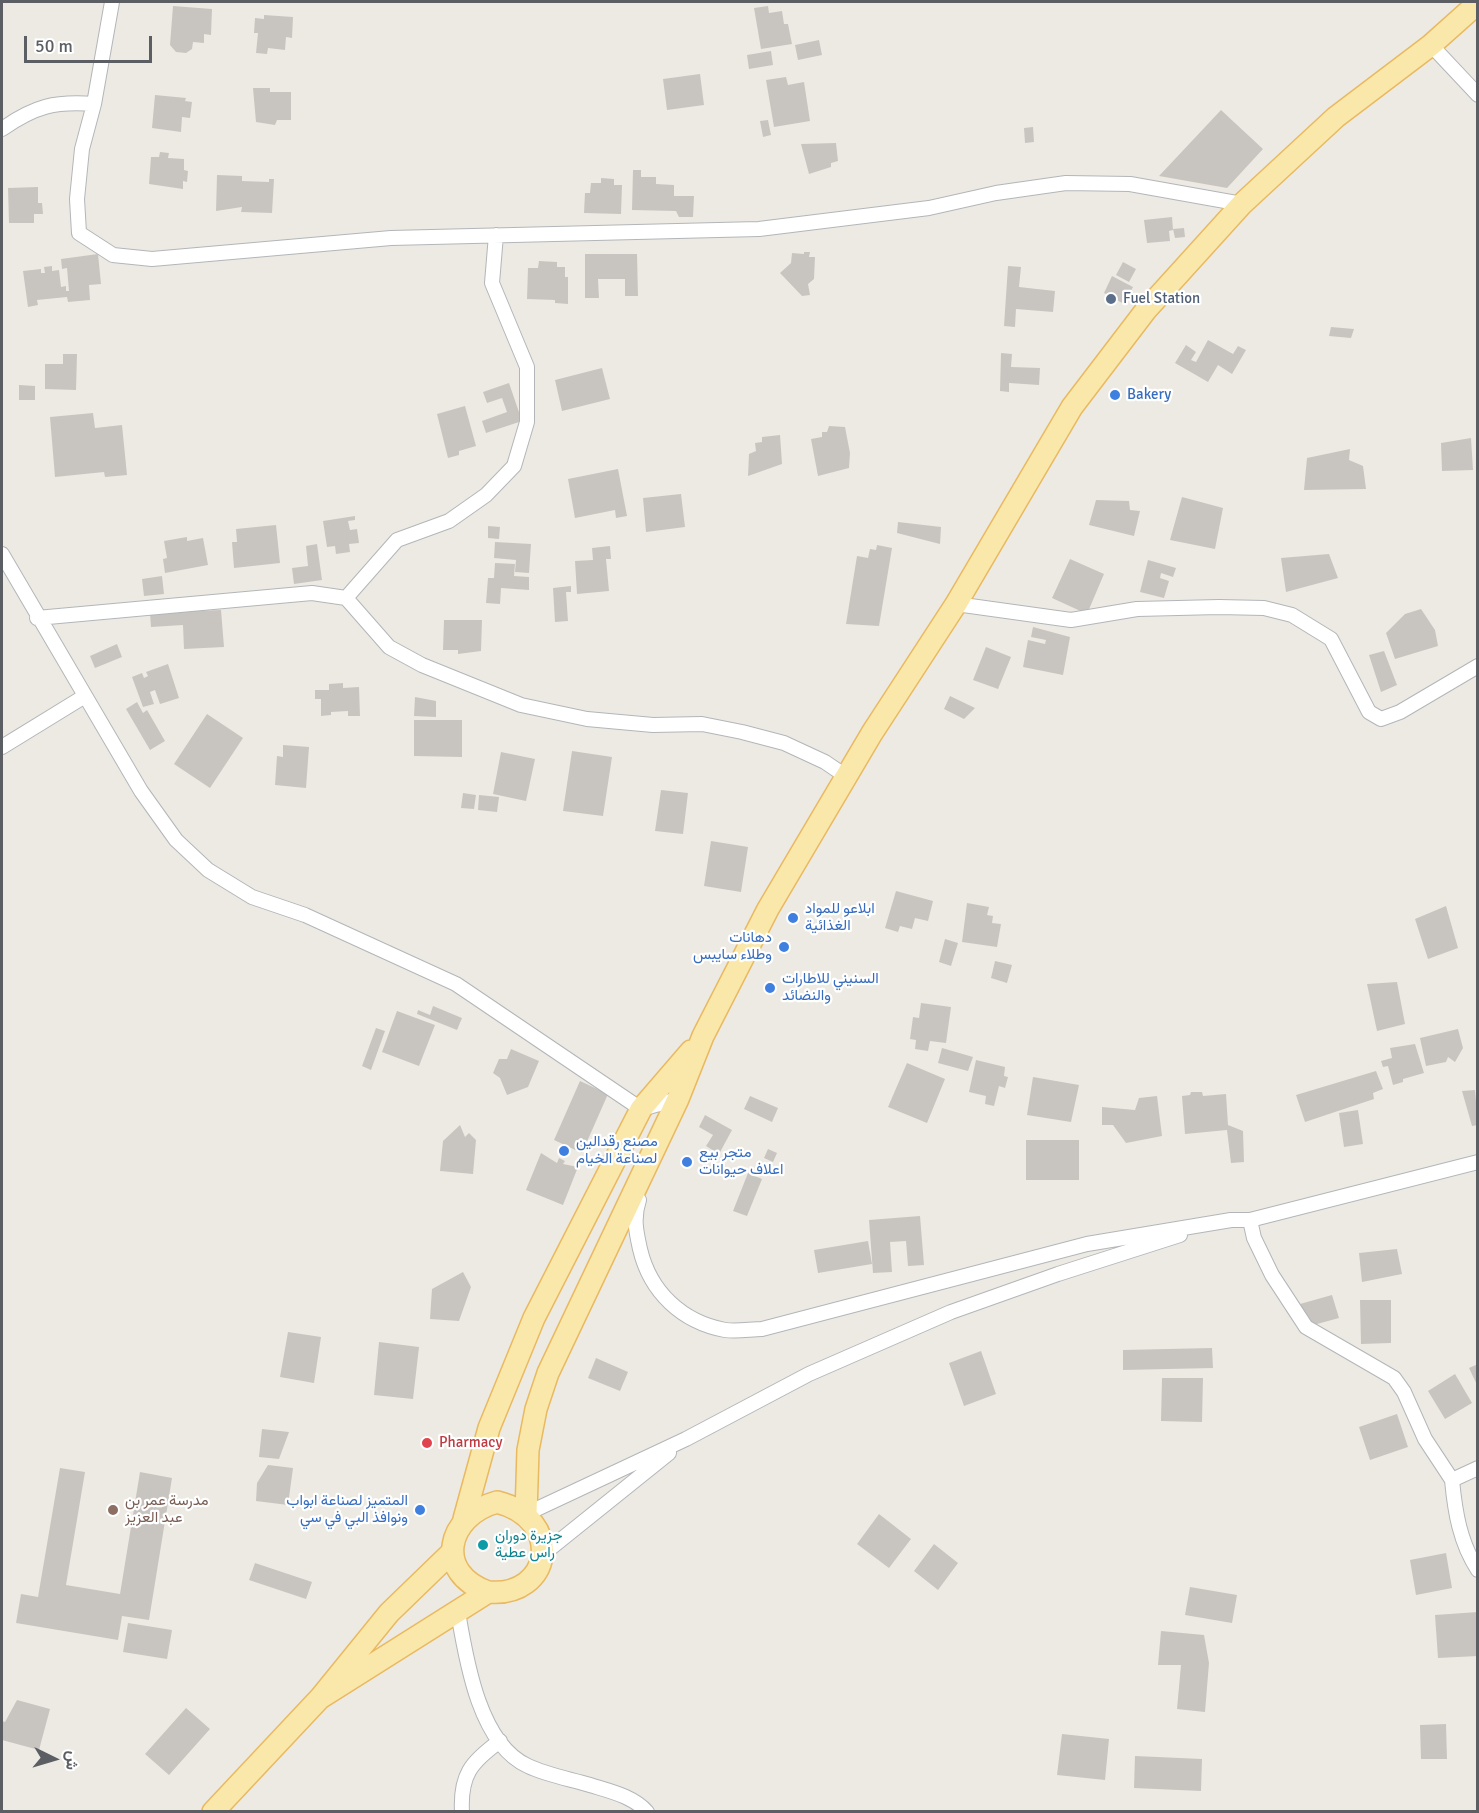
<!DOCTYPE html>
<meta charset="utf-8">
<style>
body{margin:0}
#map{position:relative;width:1479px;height:1813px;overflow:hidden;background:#edeae3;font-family:Signika,Vazirmatn,sans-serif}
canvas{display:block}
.frame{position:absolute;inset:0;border:3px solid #5b5f63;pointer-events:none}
.north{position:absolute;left:24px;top:1729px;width:60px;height:60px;-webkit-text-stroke:4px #fff;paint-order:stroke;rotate:95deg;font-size:16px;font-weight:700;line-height:24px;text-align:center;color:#5b5f63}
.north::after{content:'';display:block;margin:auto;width:21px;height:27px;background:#5b5f63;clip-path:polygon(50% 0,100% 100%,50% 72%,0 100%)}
.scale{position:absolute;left:24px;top:36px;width:128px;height:27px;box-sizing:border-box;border:3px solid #5b5f63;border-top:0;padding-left:8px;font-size:18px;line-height:21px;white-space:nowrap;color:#5b5f63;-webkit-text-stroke:4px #fff;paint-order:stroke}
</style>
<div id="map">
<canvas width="1479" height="1813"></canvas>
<div class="frame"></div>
<div class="north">ش</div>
<div class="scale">50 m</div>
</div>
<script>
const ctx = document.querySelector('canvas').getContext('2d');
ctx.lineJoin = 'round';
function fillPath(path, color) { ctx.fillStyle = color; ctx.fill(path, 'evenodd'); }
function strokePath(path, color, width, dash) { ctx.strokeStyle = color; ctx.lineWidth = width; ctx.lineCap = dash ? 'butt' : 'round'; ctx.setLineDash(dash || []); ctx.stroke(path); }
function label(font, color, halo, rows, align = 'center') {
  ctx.font = font + ' Signika,Vazirmatn,sans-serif'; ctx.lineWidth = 4.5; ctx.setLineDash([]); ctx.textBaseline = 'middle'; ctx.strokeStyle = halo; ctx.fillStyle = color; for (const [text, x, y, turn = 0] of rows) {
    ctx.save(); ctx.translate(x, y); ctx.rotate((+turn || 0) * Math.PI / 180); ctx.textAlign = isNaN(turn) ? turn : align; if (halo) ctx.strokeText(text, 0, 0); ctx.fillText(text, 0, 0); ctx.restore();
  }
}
fillPath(new Path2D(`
 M173,6L212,9L211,35L204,34V43L193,42L192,49L186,53L176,52L170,45Z
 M768,6L769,13L782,11L784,24H788L792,44L761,49L754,8Z
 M264,15L293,17L292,38L286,37L285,50L268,48L267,54L256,53L258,33H254L255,18L264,19Z
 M819,40L822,55L798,60L795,45Z
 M771,51L773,65L749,69L747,55Z
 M700,74L704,105L667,110L663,79Z
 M786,77L788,85L804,82L810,121L774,127L766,80Z
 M253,88H270V92H291V120H277L275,125L256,122Z
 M155,95L186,98L185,101L192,102L190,118L182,117L181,132L152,128Z
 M1221,110L1263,149L1227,188L1159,176Z
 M768,120L771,135L763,137L760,121Z
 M1033,127L1034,142L1025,143L1024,128Z
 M836,143L838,161L831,163V167L809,174L801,144Z
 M160,152L169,153L168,158L184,159V170L188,171L187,182L183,181V189L149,184L151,157H159Z
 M633,170H641V177H656V184L674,185V196H694L693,217H679L676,211L632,210Z
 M217,175L242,176V181L269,182V179H274L272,213L241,212L242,207L216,211Z
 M601,178L614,179V185H622L621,214L584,213L585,193H590L591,183H601Z
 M38,187V203H42L43,214H34V223H9L8,188Z
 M1172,217L1173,230L1169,231L1170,241L1147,243L1144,220Z
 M1184,228L1185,237L1175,238L1173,229Z
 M804,252H810L809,257H815L814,279L808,284L810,295L802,296L780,273L791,263L792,253L804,254Z
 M98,254L101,284L89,285L90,300L68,302L67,297L37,300L38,305L28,307L23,271L41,269V273H45L44,267L52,266V271L59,270L61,287L66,286V291H69L67,268L62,269L61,259Z
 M585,254H637L638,296H625V279H598L599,298H585Z
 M539,261L557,262V267H565V277H568V304L555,303V300L527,299L528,268H538Z
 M1123,262L1136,269L1129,282L1116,275Z
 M1008,266L1021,267L1019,287L1055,291L1053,312L1016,309L1015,327L1004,326Z
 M1112,276L1133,287L1124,304L1104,293Z
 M1331,327L1354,329L1351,338L1329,336Z
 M1208,340L1233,354L1238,346L1246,350L1232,374L1218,365L1208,382L1175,363L1186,345L1196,352L1191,360L1196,362Z
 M1001,353L1012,354L1011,367L1040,368L1039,385L1009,383V392L1000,391Z
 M63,354H77L76,390L45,389V364H63Z
 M602,368L610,399L562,411L555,380Z
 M509,383L522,421L486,433L482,421L507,412L502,398L487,403L483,392Z
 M19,385L35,386V400H19Z
 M465,406L476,446L459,451V455L448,458L437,414Z
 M93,413L95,428L122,425L127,475L105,477L104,472L55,477L50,417Z
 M829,426L845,427L850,453L849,468L818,476L811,439L822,437V432H827Z
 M780,435L782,464L748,476L749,454L756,451L755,443L762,442V437Z
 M1471,438L1473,470L1442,471L1441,443Z
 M1350,449L1349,460L1363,466L1366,489L1304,490L1307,458Z
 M618,469L627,516L616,518L615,510L575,518L568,479Z
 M681,494L685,527L646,532L643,498Z
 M1182,497L1223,508L1215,549L1170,540Z
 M1096,500L1129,501L1130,510L1140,511L1134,536L1089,525Z
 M355,516V520L348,521L350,530L357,529L359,543L349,544L350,552L336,554L335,546L327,547L323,521Z
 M898,522L941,527L940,544L897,533Z
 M276,525L280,563L234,568L232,542H237L236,529Z
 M488,526L500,527L499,539L488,538Z
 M187,537V541L203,538L208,565L165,573L163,559L167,558L164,541Z
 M495,542L531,544L529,573L515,572L516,560L494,558Z
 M317,544L322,580L294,584L292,568L308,566L306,546Z
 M877,545L892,548L879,626L846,624L857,556L868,558L870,549L876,550Z
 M610,546L611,559H606L609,591L577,594L575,561L593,560L592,548Z
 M1329,554L1338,578L1286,592L1281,558Z
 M1070,559L1104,574L1087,614L1052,598Z
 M1148,560L1176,568L1173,577L1161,573L1160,578L1169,581L1164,598L1140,592Z
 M495,563L515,564L514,576L529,577V590L501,588L500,604L486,603L488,578H494Z
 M162,576L164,594L144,596L142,579Z
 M571,586V592H566L568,621L555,622L553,588Z
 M1421,609L1435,630L1438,646L1395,659L1386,633L1405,614Z
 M221,610L224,647L184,649L183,625L151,627L150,613Z
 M444,620H482L481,651L458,654V650H443Z
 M1033,627L1070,637L1063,675L1023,667L1028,640L1045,644L1046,640L1031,637Z
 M117,644L122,657L95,668L90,656Z
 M986,647L1011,657L998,689L973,680Z
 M1384,651L1397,685L1381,692L1369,655Z
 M168,664L179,698L160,704L155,690L150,692L154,704L143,707L132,677L142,673L144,678L148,676L146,672Z
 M343,683V688L359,687L360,716H348V711L331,712V715L321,716V699H315V690H329V684Z
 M950,696L975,708L964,719L944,709Z
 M415,697L436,701V717L414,716Z
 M137,702L143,713L147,710L165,741L150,750L126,709Z
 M207,714L243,738L210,788L174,764Z
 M414,720H462V757L414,756Z
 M283,745L309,747L306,788L275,785L277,756L283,757Z
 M572,751L612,757L603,816L563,811Z
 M501,752L535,759L526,801L493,794Z
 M661,790L688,793L683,834L655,831Z
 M463,793L476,795L474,809L461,808Z
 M479,795L499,797L497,812L478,810Z
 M711,841L748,847L741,892L704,886Z
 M896,891L933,901L928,921L915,918L912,929L900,926L898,932L885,928Z
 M967,903L989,907L987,915L993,916L992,923L1001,924L997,947L962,942Z
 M1446,906L1458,948L1428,959L1415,919Z
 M945,939L958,943L951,966L939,962Z
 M995,961L1012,965L1007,983L991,978Z
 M1397,982L1405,1024L1377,1031L1367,984Z
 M921,1003L951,1007L946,1043L930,1041L928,1051L915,1049L916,1040L910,1039L913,1017L919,1018Z
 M433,1006L462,1018L457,1030L417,1014L418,1010L430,1015Z
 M397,1011L435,1025L419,1066L382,1052Z
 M376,1028L385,1031L371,1070L362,1066Z
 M1458,1029L1463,1048L1455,1062L1448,1057L1446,1062L1426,1066L1420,1038Z
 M1415,1044L1424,1073L1403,1079V1082L1393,1085L1388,1066L1383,1067L1381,1061L1392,1058L1390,1048Z
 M942,1048L973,1057L968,1071L938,1063Z
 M511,1049L539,1061L528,1087L507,1095L500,1078L493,1073L499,1059H507Z
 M976,1060L1005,1067L1004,1076L1008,1077L1005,1088L999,1086L994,1106L985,1104L986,1096L969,1092Z
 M907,1063L945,1079L927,1123L888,1107Z
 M1376,1071L1383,1089L1373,1093L1374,1099L1305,1122L1296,1095Z
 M1033,1077L1079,1085L1071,1122L1027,1115Z
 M580,1081L608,1094L582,1153L554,1140Z
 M1475,1090L1478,1125L1472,1126L1462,1091Z
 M1191,1092H1202L1203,1096L1226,1094L1228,1125L1243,1131L1244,1162L1231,1163L1227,1130L1185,1134L1182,1096L1190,1095Z
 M750,1096L778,1108L772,1122L744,1109Z
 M1157,1096L1162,1136L1126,1143L1113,1125H1102V1107L1135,1110L1139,1098Z
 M1358,1110L1363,1144L1344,1147L1339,1113Z
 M705,1115L732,1130L719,1154L706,1146L713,1135L699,1127Z
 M460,1125L465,1137L469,1133L476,1140L473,1174L440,1171L443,1141Z
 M1026,1140H1079V1180H1026Z
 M768,1149L777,1153L773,1162L764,1158Z
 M541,1153L557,1163L559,1158L565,1161L563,1164L578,1167L563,1205L526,1190Z
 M748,1173L762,1179L747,1216L733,1211Z
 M920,1216L924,1265L908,1266L906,1241L890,1242L892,1272L873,1273L869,1220Z
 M868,1241L872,1264L818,1273L814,1250Z
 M1397,1249L1402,1274L1362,1282L1359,1253Z
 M463,1272L471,1287L459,1321L430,1319L432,1289Z
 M1332,1295L1339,1318L1306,1327L1300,1304Z
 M1360,1300H1391V1343L1361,1344Z
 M288,1332L321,1337L314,1383L280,1377Z
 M379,1342L419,1347L413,1399L374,1395Z
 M1212,1348L1213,1368L1123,1370V1350Z
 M981,1351L996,1394L964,1406L949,1363Z
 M596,1358L628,1372L620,1391L588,1378Z
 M1478,1364V1387L1469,1368Z
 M1455,1374L1472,1403L1445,1419L1428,1391Z
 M1162,1378H1203L1202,1422L1161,1421Z
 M1397,1414L1408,1447L1370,1460L1359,1427Z
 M262,1429L289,1432L279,1459L259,1457Z
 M268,1465L293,1468L288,1505L256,1501L257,1483Z
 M60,1468L85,1472L66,1585L120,1594L140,1472L172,1478L149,1620L122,1616L118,1640L16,1623L21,1594L38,1597Z
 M879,1514L911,1539L889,1568L857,1544Z
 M934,1544L958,1563L938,1590L914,1571Z
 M1446,1553L1452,1588L1416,1595L1410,1560Z
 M255,1563L312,1582L306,1599L249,1580Z
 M1190,1587L1237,1595L1232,1623L1185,1615Z
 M1478,1612V1656L1438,1658L1435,1615Z
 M128,1623L172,1630L167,1659L123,1652Z
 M1161,1631L1204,1635L1209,1663L1205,1712L1177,1709L1181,1665H1158Z
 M17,1700L50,1709L39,1750L2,1740V1721L5,1722Z
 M186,1708L210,1729L169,1775L145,1754Z
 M1446,1724L1447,1759H1421L1420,1725Z
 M1062,1734L1109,1739L1105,1780L1057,1775Z
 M1135,1756L1202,1759L1201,1791L1134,1788Z`), '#c8c5c0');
const street = new Path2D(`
 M112,2L94,104L82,149L77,199L79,233L113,255L152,259L391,238L759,229L929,208L996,193L1066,183L1130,184L1242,204
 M1431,45L1478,95
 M2,129C35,106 55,101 94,104
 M2,554L141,791L176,840L208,870L252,897L305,915L456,984L641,1109L678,1099
 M346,598L397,540L449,521L486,495L514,466L527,422V367L492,283L496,235
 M956,604L1071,620L1137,609L1219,607L1264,608L1292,615L1331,639L1369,712L1381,719L1400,712L1478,666
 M37,618L312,593L346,598L389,647L422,665L521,705L587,719L653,725L702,724L742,732L784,743L825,762L847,777
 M2,747L85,696
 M639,1200C633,1218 636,1231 640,1249C650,1292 682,1322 725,1330C737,1332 751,1329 762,1329L1087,1244L1231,1220H1250L1478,1162
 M1250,1220L1254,1238L1272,1275L1306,1327L1394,1378L1404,1392L1425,1439L1452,1480L1478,1468
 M1452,1480C1455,1512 1460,1543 1478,1570
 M526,1514L686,1439L809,1374L951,1312L1058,1274L1180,1235
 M542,1555L669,1453
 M458,1612C466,1659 479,1744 528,1766C547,1775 570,1779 590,1785C609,1791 633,1796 647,1812
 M462,1812C460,1775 471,1762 500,1741`);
const primary = new Path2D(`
 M526,1514L528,1450L536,1409L548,1373L678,1099L703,1036L768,909L872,733L956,604L1072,407L1146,310L1242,204L1336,117L1431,45L1478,3
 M464,1519L489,1428L534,1318L641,1109L691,1051
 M320,1698L488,1592C552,1598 565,1519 497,1502C446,1516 434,1573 488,1592
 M213,1812L320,1698L389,1613L452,1552`);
strokePath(street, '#b3b6b9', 16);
strokePath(primary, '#e9b960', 24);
strokePath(street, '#fff', 14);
strokePath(primary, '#fae8aa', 21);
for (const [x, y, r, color] of [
 [1111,299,6,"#5c6f8a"],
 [1115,395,6,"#3f7fe0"],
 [793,918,6,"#3f7fe0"],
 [784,947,6,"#3f7fe0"],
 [770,988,6,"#3f7fe0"],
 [564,1151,6,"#3f7fe0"],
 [687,1162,6,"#3f7fe0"],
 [427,1443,6,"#e0444e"],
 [113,1510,6,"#8d6e63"],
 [420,1510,6,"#3f7fe0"],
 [483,1545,6,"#0f9aa8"]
]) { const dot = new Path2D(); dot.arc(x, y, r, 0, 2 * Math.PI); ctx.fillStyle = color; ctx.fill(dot); strokePath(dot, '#fff', 2); }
label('15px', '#4e5e75', '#fff', [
 ["Fuel Station",1123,299]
], 'left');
label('15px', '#366cbe', '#fff', [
 ["Bakery",1127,395],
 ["ابلاعو للمواد",805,909],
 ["الغذائية",805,926],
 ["دهانات",772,938,"right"],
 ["وطلاء سايبس",772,955,"right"],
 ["السنيني للاطارات",782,979],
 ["والنضائد",782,996],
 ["مصنع رقدالين",576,1142],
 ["لصناعة الخيام",576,1159],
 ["متجر بيع",699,1153],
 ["اعلاف حيوانات",699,1170],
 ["المتميز لصناعة ابواب",408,1501,"right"],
 ["ونوافذ البي في سي",408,1518,"right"]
], 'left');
label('15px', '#be3a42', '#fff', [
 ["Pharmacy",439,1443]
], 'left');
label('15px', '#785e54', '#fff', [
 ["مدرسة عمر بن",125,1501],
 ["عبد العزيز",125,1518]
], 'left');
label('15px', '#0d838f', '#fff', [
 ["جزيرة دوران",495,1536],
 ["راس عطية",495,1553]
], 'left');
</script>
